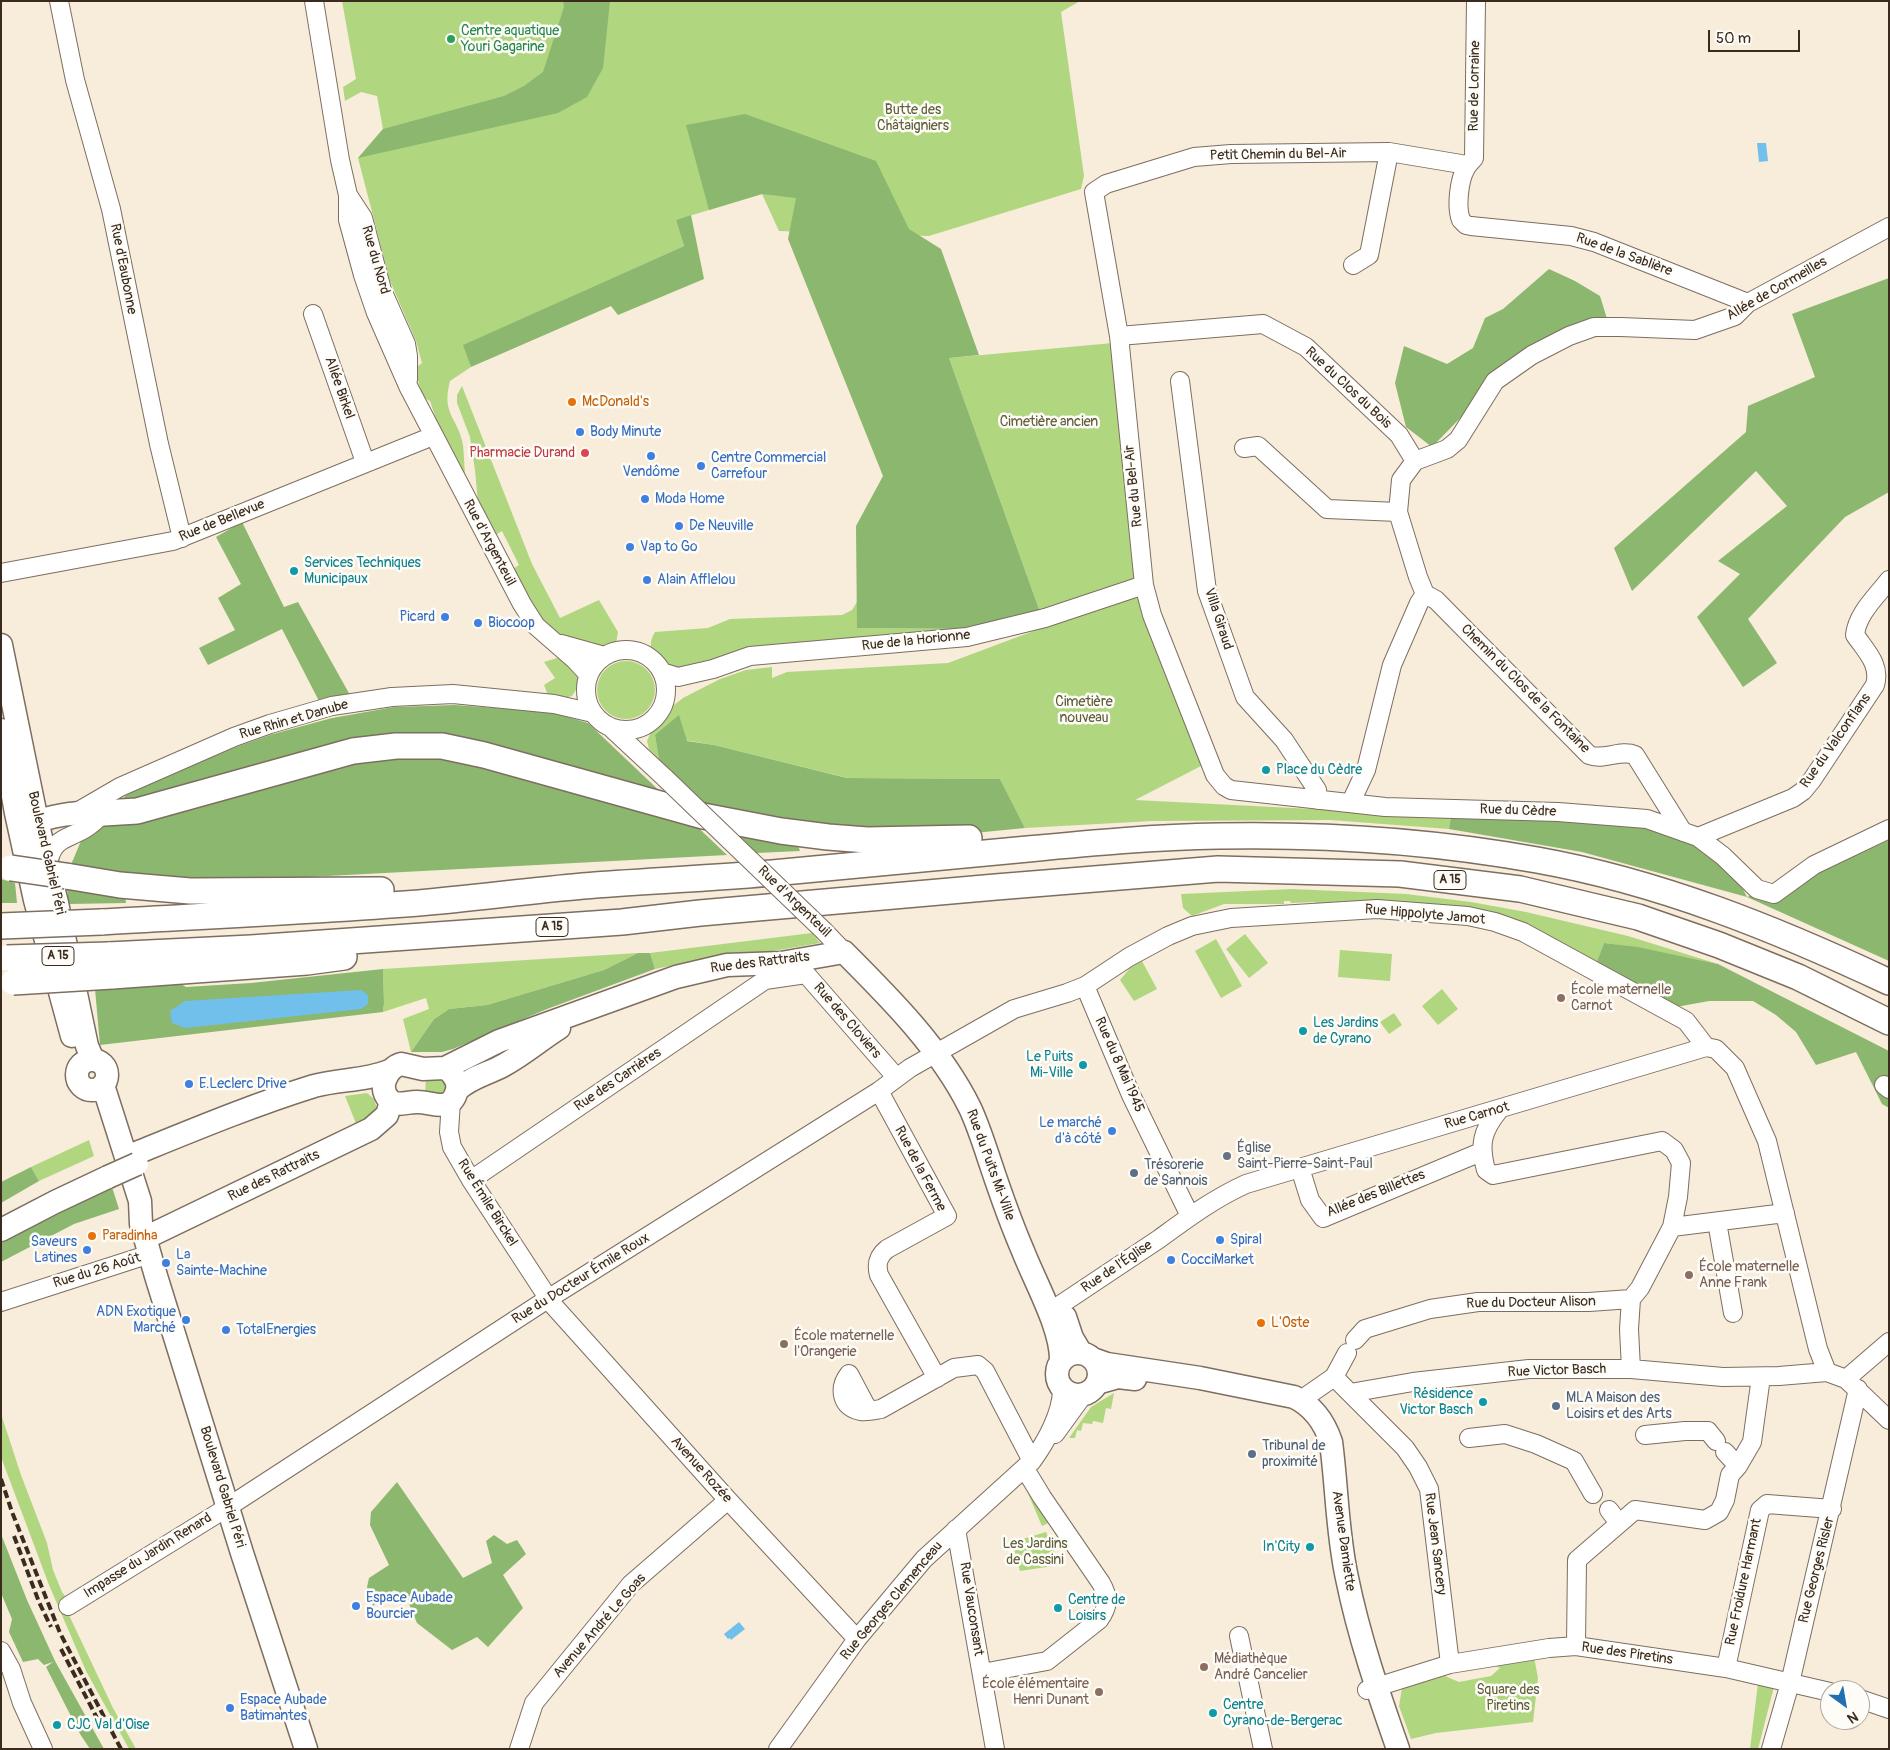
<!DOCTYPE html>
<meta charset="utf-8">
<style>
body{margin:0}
#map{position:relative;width:1890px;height:1750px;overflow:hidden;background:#f8ecda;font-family:Pangolin,sans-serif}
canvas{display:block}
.frame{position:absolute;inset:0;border:2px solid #3b2a1e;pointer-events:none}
.north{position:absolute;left:1820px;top:1680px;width:50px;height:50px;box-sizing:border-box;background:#fdfcf7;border:1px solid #afa8a0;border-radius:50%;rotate:148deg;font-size:14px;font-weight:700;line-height:20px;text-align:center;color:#3b2a1e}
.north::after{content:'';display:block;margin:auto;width:18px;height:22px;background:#1f6fb2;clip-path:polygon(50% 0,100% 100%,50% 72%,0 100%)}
.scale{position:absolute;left:1708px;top:30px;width:92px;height:22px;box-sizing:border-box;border:2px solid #3b2a1e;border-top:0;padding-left:6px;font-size:15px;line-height:18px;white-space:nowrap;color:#3b2a1e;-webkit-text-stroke:4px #fdfcf7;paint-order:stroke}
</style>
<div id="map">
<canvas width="1890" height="1750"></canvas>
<div class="frame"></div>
<div class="north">N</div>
<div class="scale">50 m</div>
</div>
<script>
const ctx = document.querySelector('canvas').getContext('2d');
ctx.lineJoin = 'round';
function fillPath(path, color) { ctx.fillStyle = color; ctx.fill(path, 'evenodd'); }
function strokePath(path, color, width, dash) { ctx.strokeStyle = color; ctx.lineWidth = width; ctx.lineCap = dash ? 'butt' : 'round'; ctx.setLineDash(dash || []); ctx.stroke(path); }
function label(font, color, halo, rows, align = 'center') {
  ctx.font = font + ' Pangolin,sans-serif'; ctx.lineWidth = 5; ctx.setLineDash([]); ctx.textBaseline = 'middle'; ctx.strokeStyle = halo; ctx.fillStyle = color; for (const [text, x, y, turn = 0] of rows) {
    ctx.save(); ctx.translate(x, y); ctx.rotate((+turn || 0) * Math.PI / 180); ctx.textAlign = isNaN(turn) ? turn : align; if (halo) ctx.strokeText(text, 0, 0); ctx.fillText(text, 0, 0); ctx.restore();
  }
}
fillPath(new Path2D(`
 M342,1H1080L1061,12L1084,176L1081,189L929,236L779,231L762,194L676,220L684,246L464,345L471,367L450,381C441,415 458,417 463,445C464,454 464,464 465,473L463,476L442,436L430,401L423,397L418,381V366L422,363L416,341L390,281L358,158L383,129L377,96L361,92L345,101L343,87L356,79Z
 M1113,343L1136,579L1040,612L949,358Z
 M462,386L532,564L560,618L599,600L618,632L616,644C603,652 592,651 579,645C573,642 565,640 558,636C535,621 525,592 513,569L519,565L502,531L494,536L478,503L475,470L470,437L457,403V395Z
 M1130,595L1138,599L1205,764L1135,800L1451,816L1449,829L1330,820L1152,821L1025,828L1000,779L848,778L714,745L655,735L659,760L649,749L647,741L650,734L662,723L669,709L683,698L720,679L746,670L772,667V678L787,672L948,663Z
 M857,602V628L969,629L669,671C657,659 644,650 655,632L708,628L730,619L842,615L852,610Z
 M557,658C571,661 578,668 581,682L572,696L561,699L549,698L544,685L555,678L544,662Z
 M597 690a29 29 0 1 1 58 0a29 29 0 1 1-58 0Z
 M1292,889L1406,894L1471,902L1526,912L1628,936L1718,964L1641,948L1604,943L1596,964L1510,921L1316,906L1315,902L1291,903L1290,901H1284V904H1224L1192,916L1183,908L1181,894Z
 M812,933L820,943L761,953L722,955L655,969L650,953Z
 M1245,934L1268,963L1249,978L1226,949Z
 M1216,939L1242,986L1221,998L1195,951Z
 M1340,950L1392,954L1390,981L1338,977Z
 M638,953L604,970L487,1005L449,1009L434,1019L411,1052L403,1019L429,1009L426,998L383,1012L384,1003L383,969Z
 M1142,961L1157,989L1134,1001L1120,980L1130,968Z
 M1442,989L1458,1009L1438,1025L1422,1006Z
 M1394,1013L1402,1025L1389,1034L1380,1022Z
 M441,1075L448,1088L442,1097L425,1095L426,1076Z
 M367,1093L374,1099L377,1109L357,1126L345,1096Z
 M89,1140L94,1156L39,1181L31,1167Z
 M1114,1393L1111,1409L1106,1408L1103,1423L1093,1421L1092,1424L1083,1423L1081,1431L1077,1430L1075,1438H1069L1091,1407Z
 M1,1414L21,1475L47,1543L53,1570L62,1592L68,1600L59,1609L68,1613L113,1708L136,1749H129L86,1671L49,1585L1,1457Z
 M1026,1489H1029L1050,1522L1042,1526Z
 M1046,1532L1060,1565L1020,1571L1012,1542Z
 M1534,1657L1538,1678L1533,1722L1436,1733L1411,1739L1399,1706L1402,1688L1445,1676L1459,1682L1491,1676L1500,1668L1493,1665Z
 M1758,1683L1774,1687L1758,1749H1750Z`), '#b1d680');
fillPath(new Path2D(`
 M563,1H610L603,68L587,97L558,113L358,158L383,129L504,96L524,86L543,72L564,7Z
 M745,114L876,161L909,229L941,249L979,355L949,358L1040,612L969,629L857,628L856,526L883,476L788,239L796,198L762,194L709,210L686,125Z
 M691,215L704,279L618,315L611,306L471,367L463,345L684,246L676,220Z
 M1549,269L1575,281L1600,296L1608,322L1510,367L1432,447L1406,427L1395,383L1404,346L1447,364L1473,348L1485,318L1503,309Z
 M1889,278V492L1845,517L1748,619L1777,663L1743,687L1697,617L1740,574L1718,561L1787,506L1756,471L1632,591L1614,548L1746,432L1748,406L1815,377L1792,314Z
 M242,522L284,607L298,602L350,695L320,703L282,629L208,665L199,648L235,630L218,598L241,584L216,537Z
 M455,705L551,712L588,723L727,855L232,881L169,879L70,867L81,841L131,790L236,747L273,734L332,718L394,707Z
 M679,715L687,741L714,745L847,778L1000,779L1025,828L913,839L713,813L659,760L655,735Z
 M1451,816L1632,822L1717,837L1747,897L1889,840V961L1747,897L1582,852L1449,829Z
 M730,829L796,841L800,851L756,853Z
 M1,879L15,883L17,903H1Z
 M67,889L125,895L126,903L69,904Z
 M1604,943L1638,947L1718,964L1889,1051V1108L1882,1104L1856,1052L1816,1065L1796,1032L1776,1015L1753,1001H1709L1676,1007L1596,964Z
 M638,953H650L655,969L547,1009L453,1049L442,1052H411L434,1019L449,1009L487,1005L604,970Z
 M383,969L384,1003L383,1012L100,1045L95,989L179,983L186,987L251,983Z
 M31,1167L39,1181L1,1203V1182Z
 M112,1187L119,1209L74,1224L1,1262V1243Z
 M397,1482L463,1578L492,1563L486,1541L494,1535L507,1544L517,1540L526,1554L503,1575L523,1608L488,1647L477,1637L452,1650L417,1623L407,1599L394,1590L373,1606L367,1587L369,1578L389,1565L370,1525L371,1512Z
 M1,1534L27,1600L55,1661L104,1749H90L80,1734L46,1667L53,1662L44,1665L38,1659L23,1662L9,1632L12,1619L1,1593Z`), '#8cb76e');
fillPath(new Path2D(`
 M1757,143H1766L1768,161L1759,162Z
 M361,990L368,995V1004L361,1009L185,1028L172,1023L170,1011L185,1001Z
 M739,1622L745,1629L731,1640L730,1638L728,1639L724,1634Z`), '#71c0eb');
const minor = new Path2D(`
 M59,1L75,80L111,209L159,444L182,538
 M314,1L340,160L348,195V220L363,275L376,313L408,386L522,604L536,626L575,660L589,675
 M1476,1L1474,158C1472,161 1468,164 1466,168C1459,180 1456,207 1461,220L1466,225L1471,226L1571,236L1594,242L1748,303
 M1466,168L1461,164L1389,152L1231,154L1194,157L1106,184L1094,192L1119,336L1144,585L1152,615L1215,775L1224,786L1231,790L1385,807L1558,812L1647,819L1698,837L1723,856L1757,889L1774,894L1814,865L1889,829
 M348,195L363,218L382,290L406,344L408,356V380
 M1353,265L1369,255L1389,152
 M313,314L365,462
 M1119,336L1263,324L1306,347L1399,435L1415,461
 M1180,381L1207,591L1245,697L1284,740L1317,790L1318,800
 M1244,448L1258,446L1327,509L1398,512
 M1,573L173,541L433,436
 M1425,594L1418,577L1398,512L1401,480L1415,461L1447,449L1458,440L1495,381L1532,355L1569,336L1594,327H1621L1695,330L1735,316L1748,303L1889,227
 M1425,594L1436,600L1589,755C1604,761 1620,749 1635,755L1683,832
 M561,644L604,656
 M586 690a40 40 0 1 1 80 0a40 40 0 1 1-80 0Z
 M662,672L678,677L713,669L750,656L967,637L1045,618L1144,585
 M609,726L665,778
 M1351,802L1366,770L1392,665L1419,603L1425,594
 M77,812L120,787L234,737L270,724L332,706L392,697L453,694L554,704L593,713
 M1698,837L1793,798L1803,791L1812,780L1875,685C1881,665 1866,651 1855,635C1857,614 1876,597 1889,580
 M48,864C53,835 70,840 89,826C96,821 103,814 109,807
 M824,931L844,952
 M1085,986L1131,1095L1190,1216
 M1884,1085L1889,1089
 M879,1091L947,1216L887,1249C878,1256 876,1264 879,1275L937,1378
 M451,1101L449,1132L452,1147L471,1180L552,1304L728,1500L857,1639
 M1300,1168L1310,1200L1323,1218L1481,1152
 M471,1180L765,980L806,974L896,1077
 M1717,1222L1733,1313
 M1672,1227L1785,1213
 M1631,1299L1629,1329L1631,1369
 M1,1302L150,1254
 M1054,1325L1060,1305C1093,1283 1126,1261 1159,1239C1188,1218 1213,1199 1246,1184L1706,1047L1716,1049L1735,1068L1767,1141L1818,1349L1827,1372
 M1355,1340L1365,1329L1430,1309L1478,1302H1589L1631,1299L1640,1288L1672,1227L1678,1197L1681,1163L1674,1150L1662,1141L1493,1175L1486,1170C1479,1144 1482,1131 1499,1110
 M1334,1377L1347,1353
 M1846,1379L1889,1342
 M1350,1393L1413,1382L1529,1369H1631L1723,1377L1779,1376L1827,1372L1846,1379L1889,1420
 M1301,1400L1334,1377L1405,1448L1418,1467L1429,1489L1450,1664
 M871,1410L866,1406L849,1374C838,1388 841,1408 861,1411C867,1412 875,1410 881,1409L954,1368L978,1365L985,1371L1032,1461
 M1055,1434L1084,1394
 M1645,1435L1685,1431H1708L1716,1441
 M1469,1438L1505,1434L1536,1444L1574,1461L1593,1494
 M1725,1452L1738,1466
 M1609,1510L1619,1523
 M956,1529L995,1749
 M68,1606L228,1507L543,1302L879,1091L910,1068L1014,1009L1067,993L1085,986L1129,957L1168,936L1192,926L1231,918L1377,909L1468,916L1495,922L1523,932L1686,1021L1706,1047
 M1239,1636L1263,1749
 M1576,1646L1577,1560L1635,1510L1705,1520L1719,1512L1725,1500L1730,1475L1738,1466L1752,1442L1761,1377
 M1,1651L11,1669L22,1703L43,1749
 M1726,1668L1760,1510L1767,1504L1832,1509
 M982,1673L1047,1661L1099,1620C1109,1606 1109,1597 1101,1583L1042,1497L1025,1469
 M1367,1690L1450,1664L1549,1648L1576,1646L1726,1668L1830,1692
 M1860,1699L1889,1709
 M519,1749L534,1703L631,1584L728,1500
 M778,1749L857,1639L924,1559L1032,1461C1046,1442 1062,1413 1062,1389
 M1771,1749L1790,1683L1858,1389`);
const major = new Path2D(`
 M1,645L37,821L57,903L87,1046L93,1060
 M1,730L16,813L35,900L72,1036
 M23,826C54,815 71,812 104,813
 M77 1075a15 15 0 1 1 30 0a15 15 0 1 1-30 0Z
 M401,1064L423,1069L445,1068C452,1072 459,1081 457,1090C451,1114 433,1102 418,1102C409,1101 399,1107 391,1101C376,1090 387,1068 401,1064Z
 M445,1068L499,1041L676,977L727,965L781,963L844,952C890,998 941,1049 970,1108C978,1125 984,1144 990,1162C1000,1192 1010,1221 1023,1251C1035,1282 1062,1329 1061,1361
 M103,1085L140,1201L141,1224L156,1276L242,1553L306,1749
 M457,1090C471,1077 488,1074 504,1065C524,1054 540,1040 559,1028
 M134,1154C193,1130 253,1105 314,1086C339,1079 365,1081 389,1071
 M1,1230L55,1202L108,1177
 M145,1238L371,1129L387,1115L391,1101
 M1065,1317L1072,1338L1081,1353
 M1057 1374a21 21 0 1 1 42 0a21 21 0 1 1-42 0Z
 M1093,1359L1107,1364L1200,1378L1294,1397C1313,1406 1324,1421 1331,1442C1337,1487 1337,1533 1347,1578C1359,1637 1378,1692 1398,1749
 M1097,1383L1118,1377L1135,1379`);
const highway = new Path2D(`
 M104,813L137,811L353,751L396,746H442L484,755L703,816L781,831L828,837L867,840L969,838
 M66,876L120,885L190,891L381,890
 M101,922C207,916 313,911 419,903C474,898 528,891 583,886C649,881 716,878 783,872C864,865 946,857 1028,849C1091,843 1155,837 1219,836C1326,834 1432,841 1537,860C1660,882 1776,929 1889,982
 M108,955L251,948L622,922L700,913L996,887L1218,869L1400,874L1520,889L1638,917L1719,945L1798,977L1889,1022
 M112,976L307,962L344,957`);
strokePath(minor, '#7d6e60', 20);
strokePath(major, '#7d6e60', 25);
strokePath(highway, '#7d6e60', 28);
strokePath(minor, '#fff', 18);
strokePath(major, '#fff', 22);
strokePath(highway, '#fff', 25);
strokePath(new Path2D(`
 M1,1479L12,1512L60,1633L121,1749
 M14,1536L39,1602L51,1627
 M61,1649L97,1718`), '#3b2a1e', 4, [8, 4]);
const minorBridge = new Path2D(`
 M665,778L824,931`);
const majorBridge = new Path2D(`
 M108,1177L137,1164`);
const highwayBridge = new Path2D(`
 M11,868L66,876
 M1,926L101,922
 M7,958L108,955
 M13,982L112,976`);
strokePath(minorBridge, '#7d6e60', 20, []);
strokePath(majorBridge, '#7d6e60', 25, []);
strokePath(highwayBridge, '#7d6e60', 28, []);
strokePath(minorBridge, '#fff', 18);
strokePath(majorBridge, '#fff', 22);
strokePath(highwayBridge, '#fff', 25);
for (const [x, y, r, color] of [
 [451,39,5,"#2e9e5b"],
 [572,402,5,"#e8710a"],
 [580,432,5,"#3f7fe0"],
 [585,453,5,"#e0444e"],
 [651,456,5,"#3f7fe0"],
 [701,466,5,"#3f7fe0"],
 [645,499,5,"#3f7fe0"],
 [679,526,5,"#3f7fe0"],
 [630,547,5,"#3f7fe0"],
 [294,571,5,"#0f9aa8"],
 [647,580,5,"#3f7fe0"],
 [445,617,5,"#3f7fe0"],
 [478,623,5,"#3f7fe0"],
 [1266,770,5,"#0f9aa8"],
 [1561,998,5,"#8d6e63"],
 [1303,1031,5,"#0f9aa8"],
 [1083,1065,5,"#0f9aa8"],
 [189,1084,5,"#3f7fe0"],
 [1112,1131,5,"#3f7fe0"],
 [1227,1156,5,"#6b7280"],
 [1134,1173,5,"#5c6f8a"],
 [92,1236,5,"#e8710a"],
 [1220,1240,5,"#3f7fe0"],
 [87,1250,5,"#3f7fe0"],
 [1171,1260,5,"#3f7fe0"],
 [166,1263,5,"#3f7fe0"],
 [1689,1275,5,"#8d6e63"],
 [186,1320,5,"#3f7fe0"],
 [1261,1323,5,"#e8710a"],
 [226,1330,5,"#3f7fe0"],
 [784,1344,5,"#8d6e63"],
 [1483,1402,5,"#0f9aa8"],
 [1556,1406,5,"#5c6f8a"],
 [1252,1454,5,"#5c6f8a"],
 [1310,1547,5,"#0f9aa8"],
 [356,1606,5,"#3f7fe0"],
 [1058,1608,5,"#0f9aa8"],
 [1204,1667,5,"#8d6e63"],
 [1099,1692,5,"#8d6e63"],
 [230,1708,5,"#3f7fe0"],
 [1213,1713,5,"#0f9aa8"],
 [57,1725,5,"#0f9aa8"]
]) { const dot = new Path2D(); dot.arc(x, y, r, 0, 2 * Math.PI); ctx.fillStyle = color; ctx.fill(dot); strokePath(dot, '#fdfcf7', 2); }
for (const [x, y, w] of [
 [1450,880,32],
 [552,927,32],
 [58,956,32]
]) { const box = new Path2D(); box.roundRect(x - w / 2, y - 9.5, w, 19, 4); ctx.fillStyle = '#fdfcf7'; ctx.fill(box); strokePath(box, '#3b2a1e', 1); }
label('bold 12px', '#3b2a1e', null, [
 ["A 15",1450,880],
 ["A 15",552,927],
 ["A 15",58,956]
]);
label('14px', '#27864d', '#fdfcf7', [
 ["Centre aquatique",461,31],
 ["Youri Gagarine",461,47]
], 'left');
label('14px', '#3b2a1e', '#fdfcf7', [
 ["Rue de Lorraine",1475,86,-89],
 ["Petit Chemin du Bel-Air",1278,155,-1],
 ["Rue de la Sablière",1624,255,20],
 ["Rue du Nord",375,260,74],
 ["Rue d'Eaubonne",123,269,79],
 ["Allée de Cormeilles",1777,289,-30],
 ["Allée Birkel",339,388,71],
 ["Rue du Clos du Bois",1348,388,43],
 ["Rue du Bel-Air",1134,486,-96],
 ["Rue de Bellevue",222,521,-22],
 ["Rue d'Argenteuil",489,543,62],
 ["Villa Giraud",1218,619,72],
 ["Rue de la Horionne",916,641,-6],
 ["Chemin du Clos de la Fontaine",1525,689,45],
 ["Rue Rhin et Danube",294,720,-16],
 ["Rue du Valconflans",1836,741,-55],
 ["Rue du Cèdre",1518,811,2],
 ["Boulevard Gabriel Péri",46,853,77],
 ["Rue d'Argenteuil",794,902,44],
 ["Rue Hippolyte Jamot",1425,915,5],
 ["Rue des Rattraits",760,963,-7],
 ["Rue des Cloviers",847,1021,49],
 ["Rue du 8 Mai 1945",1119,1065,66],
 ["Rue des Carrières",618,1080,-34],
 ["Rue Carnot",1477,1116,-16],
 ["Rue du Puits Mi-Ville",990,1165,70],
 ["Rue de la Ferme",920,1169,62],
 ["Rue des Rattraits",274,1176,-26],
 ["Allée des Billettes",1376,1194,-22],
 ["Rue Émile Birckel",487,1203,58],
 ["Rue de l'Église",1117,1267,-34],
 ["Rue du 26 Août",97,1271,-17],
 ["Rue du Docteur Émile Roux",581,1279,-32],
 ["Rue du Docteur Alison",1531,1303,-1],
 ["Rue Victor Basch",1557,1371,-2],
 ["Avenue Rozée",701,1470,48],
 ["Boulevard Gabriel Péri",222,1487,73],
 ["Avenue Damiette",1343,1541,82],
 ["Rue Jean Sancery",1435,1544,83],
 ["Impasse du Jardin Renard",148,1556,-32],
 ["Rue Georges Risler",1817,1570,-76],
 ["Rue Froidure Harmant",1744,1582,-78],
 ["Rue Georges Clemenceau",892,1601,-50],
 ["Rue Vauconsant",971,1609,81],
 ["Avenue André Le Goas",600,1626,-49],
 ["Rue des Piretins",1627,1654,8]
]);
label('14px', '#5e5e3b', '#fdfcf7', [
 ["Butte des",913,110],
 ["Châtaigniers",913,126],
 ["Cimetière ancien",1049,422],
 ["Cimetière",1084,702],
 ["nouveau",1084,718],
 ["Les Jardins",1035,1544],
 ["de Cassini",1035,1560],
 ["Square des",1508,1690],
 ["Piretins",1508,1706]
]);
label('14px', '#c56008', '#fdfcf7', [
 ["McDonald's",582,402],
 ["Paradinha",102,1236],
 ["L'Oste",1271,1323]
], 'left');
label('14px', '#366cbe', '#fdfcf7', [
 ["Body Minute",590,432],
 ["Centre Commercial",711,458],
 ["Carrefour",711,474],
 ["Vendôme",651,472,"center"],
 ["Moda Home",655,499],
 ["De Neuville",689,526],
 ["Vap to Go",640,547],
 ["Alain Afflelou",657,580],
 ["Picard",435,617,"right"],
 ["Biocoop",488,623],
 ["E.Leclerc Drive",199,1084],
 ["Le marché",1102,1123,"right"],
 ["d'à côté",1102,1139,"right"],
 ["Spiral",1230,1240],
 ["Saveurs",77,1242,"right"],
 ["Latines",77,1258,"right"],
 ["La",176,1255],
 ["Sainte-Machine",176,1271],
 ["CocciMarket",1181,1260],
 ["ADN Exotique",176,1312,"right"],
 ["Marché",176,1328,"right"],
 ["TotalEnergies",236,1330],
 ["Espace Aubade",366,1598],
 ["Bourcier",366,1614],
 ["Espace Aubade",240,1700],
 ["Batimantes",240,1716]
], 'left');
label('14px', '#be3a42', '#fdfcf7', [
 ["Pharmacie Durand",575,453]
], 'right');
label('14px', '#0d838f', '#fdfcf7', [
 ["Services Techniques",304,563],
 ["Municipaux",304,579],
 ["Place du Cèdre",1276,770],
 ["Les Jardins",1313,1023],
 ["de Cyrano",1313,1039],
 ["Le Puits",1073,1057,"right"],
 ["Mi-Ville",1073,1073,"right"],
 ["Résidence",1473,1394,"right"],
 ["Victor Basch",1473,1410,"right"],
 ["In'City",1300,1547,"right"],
 ["Centre de",1068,1600],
 ["Loisirs",1068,1616],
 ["Centre",1223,1705],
 ["Cyrano-de-Bergerac",1223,1721],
 ["CJC Val d'Oise",67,1725]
], 'left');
label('14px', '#785e54', '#fdfcf7', [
 ["École maternelle",1571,990],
 ["Carnot",1571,1006],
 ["École maternelle",1699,1267],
 ["Anne Frank",1699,1283],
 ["École maternelle",794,1336],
 ["l'Orangerie",794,1352],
 ["Médiathèque",1214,1659],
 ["André Cancelier",1214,1675],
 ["École élémentaire",1089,1684,"right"],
 ["Henri Dunant",1089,1700,"right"]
], 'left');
label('14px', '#5b616d', '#fdfcf7', [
 ["Église",1237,1148],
 ["Saint-Pierre-Saint-Paul",1237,1164]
], 'left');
label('14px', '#4e5e75', '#fdfcf7', [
 ["Trésorerie",1144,1165],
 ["de Sannois",1144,1181],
 ["MLA Maison des",1566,1398],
 ["Loisirs et des Arts",1566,1414],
 ["Tribunal de",1262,1446],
 ["proximité",1262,1462]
], 'left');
</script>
